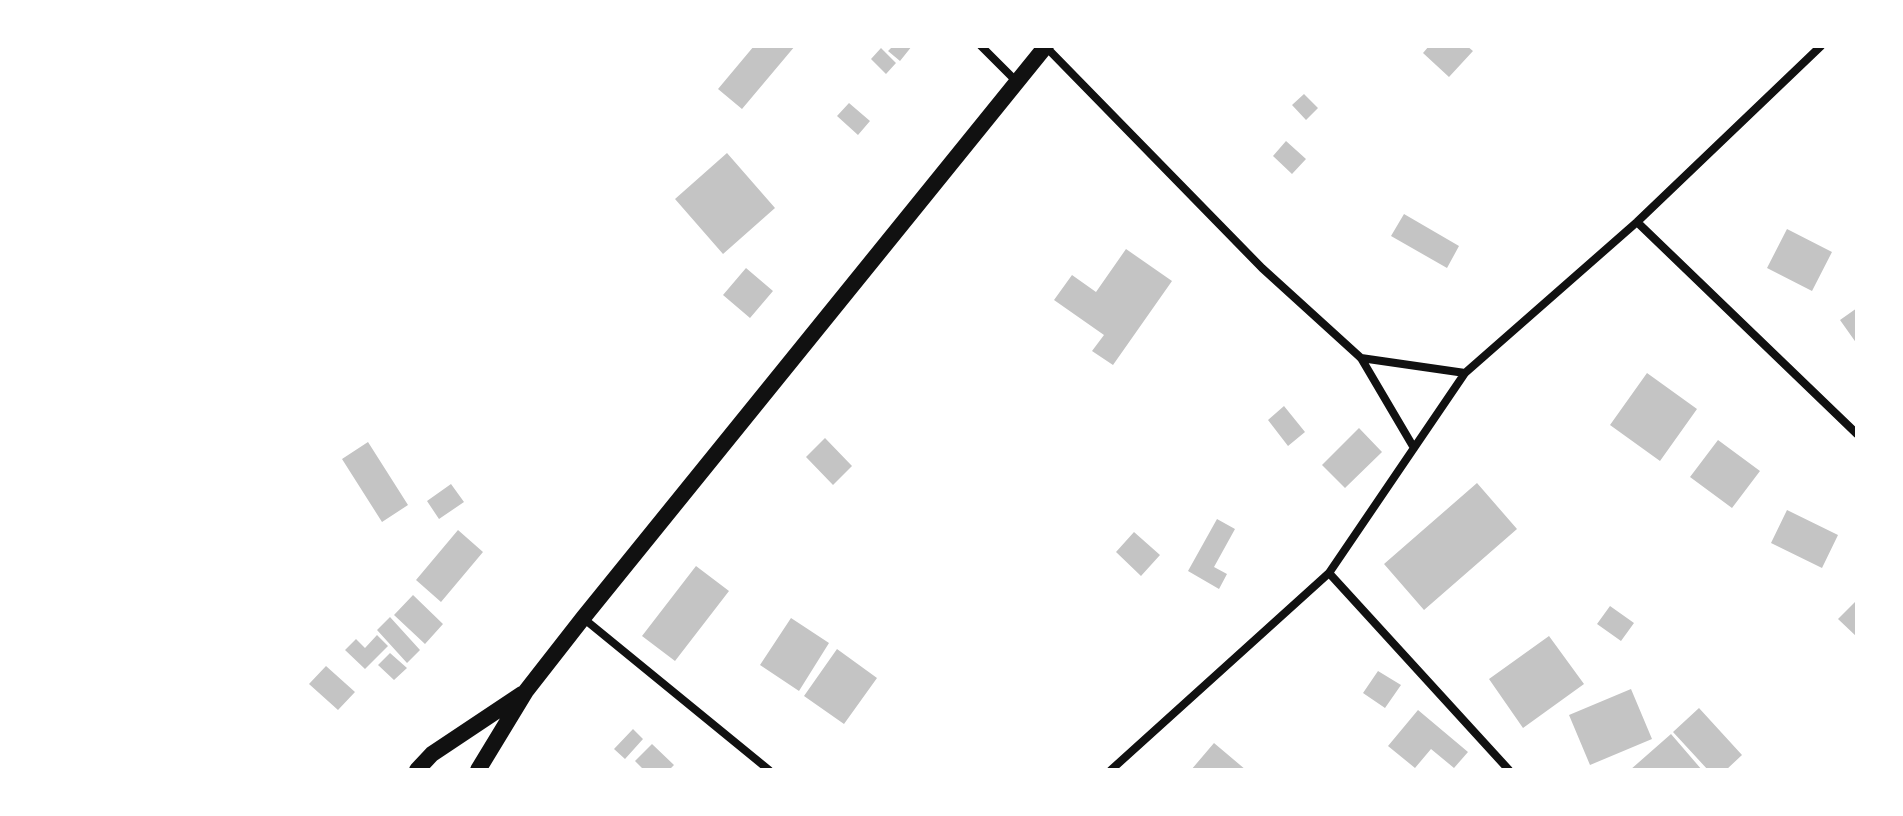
<!DOCTYPE html>
<style>
body{margin:0}
#map{position:relative;width:1903px;height:816px;overflow:hidden;background:#fff;font-family:Manrope,sans-serif}
canvas{display:block}
.frame{position:absolute;inset:0;border:48px solid #fff;pointer-events:none}
</style>
<div id="map">
<canvas width="1903" height="816"></canvas>
<div class="frame"></div>
</div>
<script>
const ctx = document.querySelector('canvas').getContext('2d');
ctx.lineJoin = 'round';
function fillPath(path, color) { ctx.fillStyle = color; ctx.fill(path, 'evenodd'); }
function strokePath(path, color, width, dash) { ctx.strokeStyle = color; ctx.lineWidth = width; ctx.lineCap = dash ? 'butt' : 'round'; ctx.setLineDash(dash || []); ctx.stroke(path); }
fillPath(new Path2D(`
 M754,46H795L742,109L718,89Z
 M893,46H912L900,61L888,51Z
 M1429,46H1467L1473,51L1449,77L1423,53Z
 M881,48L896,63L886,74L871,59Z
 M1304,94L1318,108L1306,120L1292,105Z
 M849,103L870,121L858,135L837,116Z
 M1286,141L1306,159L1292,174L1273,156Z
 M727,153L775,208L723,254L675,199Z
 M1404,214L1459,246L1447,268L1391,236Z
 M1787,229L1832,252L1812,291L1767,268Z
 M1126,249L1172,281L1113,365L1092,351L1104,335L1054,300L1072,275L1096,292Z
 M746,268L773,291L750,318L723,295Z
 M1857,308V344L1840,320Z
 M1647,373L1697,409L1660,461L1610,425Z
 M1284,406L1305,432L1288,446L1268,420Z
 M1359,428L1382,452L1345,488L1322,465Z
 M825,438L852,466L833,485L806,457Z
 M1718,440L1760,471L1732,508L1690,477Z
 M368,442L408,505L382,522L342,459Z
 M1477,483L1517,529L1424,610L1384,564Z
 M451,484L464,502L439,519L427,501Z
 M1787,510L1838,535L1822,568L1771,543Z
 M1217,519L1235,529L1214,567L1227,574L1219,589L1188,571Z
 M458,530L483,552L441,602L416,580Z
 M1134,532L1160,555L1141,576L1116,552Z
 M696,566L729,591L675,661L642,636Z
 M413,595L443,624L425,644L394,615Z
 M1857,600V637L1838,619Z
 M1610,606L1634,623L1621,641L1597,624Z
 M390,617L420,650L407,663L377,630Z
 M791,618L829,643L799,691L760,665Z
 M377,635L388,646L365,669L345,650L356,639L365,648Z
 M1549,636L1584,684L1523,728L1489,679Z
 M837,649L877,678L844,724L804,696Z
 M390,653L407,668L394,680L378,665Z
 M326,666L355,692L338,710L309,684Z
 M1378,671L1401,685L1385,708L1363,693Z
 M1631,689L1652,739L1590,765L1569,715Z
 M1699,708L1742,755L1726,770H1708L1673,732Z
 M1418,710L1468,752L1454,768L1431,749L1415,768L1388,746Z
 M633,729L643,739L625,759L614,749Z
 M1671,734L1702,770H1630Z
 M1214,743L1246,770H1191Z
 M652,744L674,765L669,770H644L635,761Z`), '#c4c4c4');
strokePath(new Path2D(`
 M981,46L1017,82
 M1046,47L1262,268L1361,358L1414,448
 M1637,222L1857,434
 M1361,358L1465,373
 M1329,573L1509,770
 M583,618L769,770
 M1111,770L1329,573L1465,373L1637,222L1821,46`), '#111', 8);
strokePath(new Path2D(`
 M417,770L432,754L522,694
 M478,770L526,691L583,618L1046,46`), '#111', 16);
</script>
